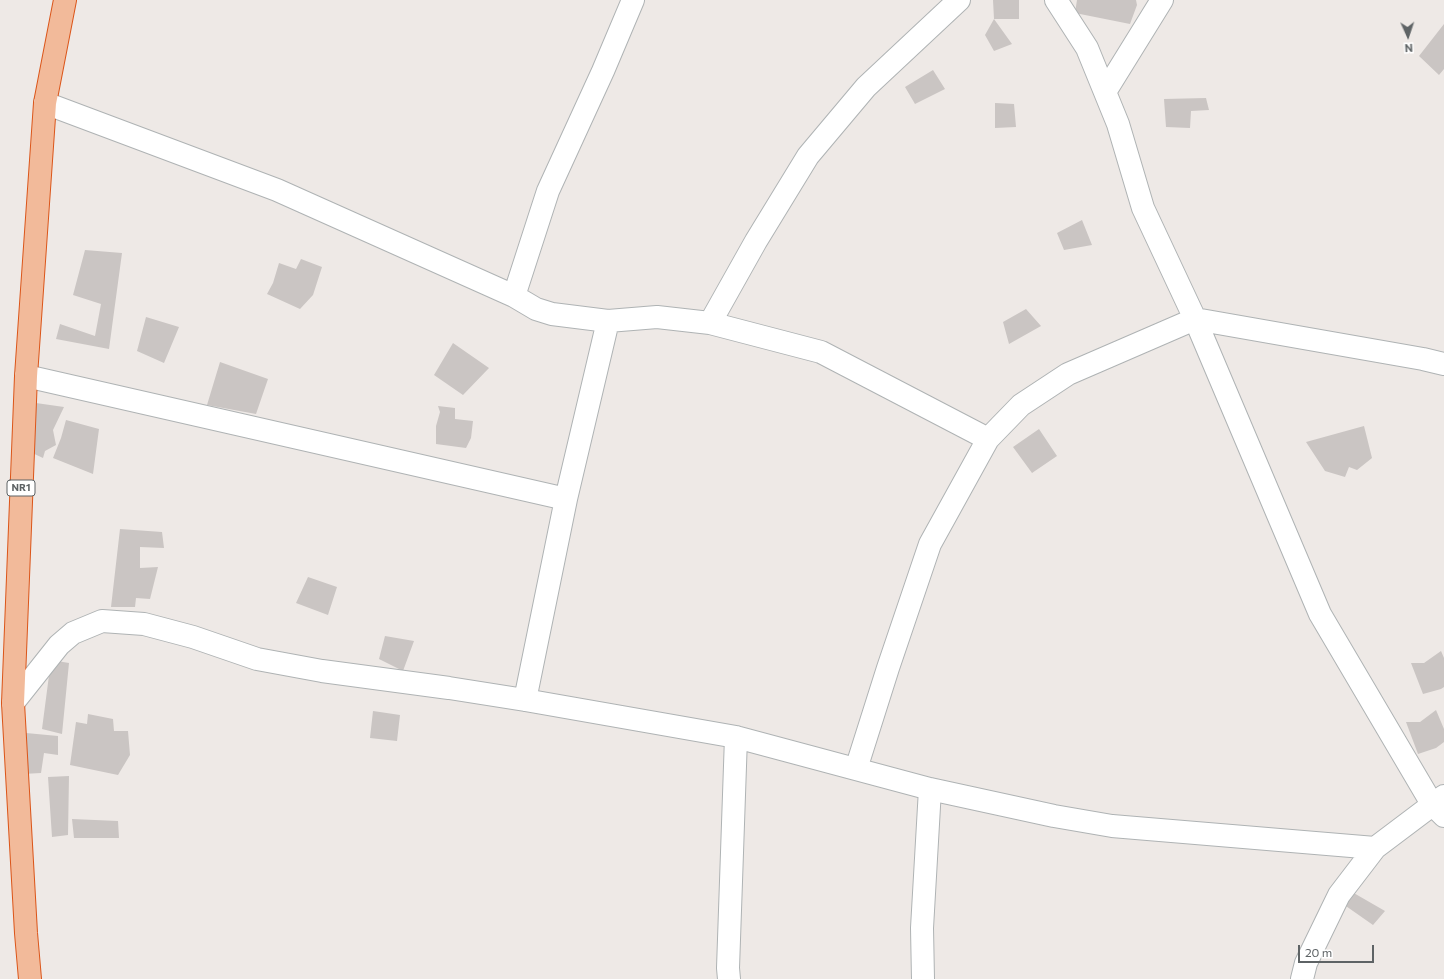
<!DOCTYPE html>
<style>
body{margin:0}
#map{position:relative;width:1444px;height:979px;overflow:hidden;background:#eee9e6;font-family:Commissioner,sans-serif}
canvas{display:block}
.north{position:absolute;left:1388px;top:16px;width:40px;height:40px;-webkit-text-stroke:3px #fff;paint-order:stroke;rotate:177deg;font-size:11px;font-weight:700;line-height:16px;text-align:center;color:#5e6365}
.north::after{content:'';display:block;margin:auto;width:14px;height:18px;background:#5e6365;clip-path:polygon(50% 0,100% 100%,50% 72%,0 100%)}
.scale{position:absolute;left:1298px;top:945px;width:76px;height:18px;box-sizing:border-box;border:2px solid #5e6365;border-top:0;padding-left:5px;font-size:12px;line-height:14px;white-space:nowrap;color:#5e6365;-webkit-text-stroke:3px #fff;paint-order:stroke}
</style>
<div id="map">
<canvas width="1444" height="979"></canvas>
<div class="north">N</div>
<div class="scale">20 m</div>
</div>
<script>
const ctx = document.querySelector('canvas').getContext('2d');
ctx.lineJoin = 'round';
function fillPath(path, color) { ctx.fillStyle = color; ctx.fill(path, 'evenodd'); }
function strokePath(path, color, width, dash) { ctx.strokeStyle = color; ctx.lineWidth = width; ctx.lineCap = dash ? 'butt' : 'round'; ctx.setLineDash(dash || []); ctx.stroke(path); }
function label(font, color, halo, rows, align = 'center') {
  ctx.font = font + ' Commissioner,sans-serif'; ctx.lineWidth = 3; ctx.setLineDash([]); ctx.textBaseline = 'middle'; ctx.strokeStyle = halo; ctx.fillStyle = color; for (const [text, x, y, turn = 0] of rows) {
    ctx.save(); ctx.translate(x, y); ctx.rotate((+turn || 0) * Math.PI / 180); ctx.textAlign = isNaN(turn) ? turn : align; if (halo) ctx.strokeText(text, 0, 0); ctx.fillText(text, 0, 0); ctx.restore();
  }
}
fillPath(new Path2D(`
 M993,0H1019V19H994Z
 M1077,0H1136L1137,5L1130,24L1075,13Z
 M994,19L1012,44L994,51L985,35Z
 M1444,24V69L1439,75L1419,56Z
 M933,70L945,89L915,104L905,87Z
 M1206,98L1209,110L1191,111L1190,128L1166,127L1164,99Z
 M995,103L1014,104L1016,127L995,128Z
 M1082,220L1092,245L1064,250L1057,233Z
 M85,250L122,253L109,349L56,339L60,324L95,336L101,304L73,295Z
 M301,259L322,267L313,295L300,309L267,294L273,283L279,263L296,269Z
 M1026,309L1041,326L1009,344L1003,322Z
 M146,317L179,327L164,363L137,351Z
 M453,343L489,368L463,395L434,375Z
 M220,362L268,379L256,414L207,405Z
 M36,403L64,407L53,430L56,445L45,451L43,458L28,451Z
 M438,406L455,408V419L473,421L471,438L466,448L436,444V426L440,412Z
 M66,420L99,429L93,474L53,458L61,438Z
 M1364,426L1372,458L1357,470L1349,467L1345,477L1325,471L1306,442Z
 M1039,429L1057,456L1032,473L1013,447Z
 M120,529L162,532L164,548L140,547V568L158,567L150,599L136,598L135,607H111Z
 M308,577L337,587L328,615L296,603Z
 M385,636L414,641L403,671L379,659Z
 M1441,651L1444,658V687L1441,689L1423,694L1411,663H1424Z
 M51,660L69,663L62,734L42,729Z
 M1436,710L1444,729V742L1436,748L1418,754L1406,722H1420Z
 M373,711L400,715L397,741L370,738Z
 M88,714L113,719L114,731H128L130,755L118,775L70,765L76,722L87,724Z
 M26,733L58,736V755L44,753L41,773L23,774Z
 M69,776L68,835L52,837L48,777Z
 M72,819L118,821L119,838H74Z
 M1352,892L1385,911L1373,925L1343,904Z`), '#cac5c3');
const street = new Path2D(`
 M1056,0L1087,48L1118,124L1143,208L1195,319L1320,614L1432,804L1444,816
 M1105,92L1162,0
 M45,103L277,190L514,296L536,309L552,314L608,321L566,499L525,700
 M514,296L548,191L603,71L633,0
 M608,321L657,317L710,323L821,352L988,439
 M710,323L756,241L808,156L866,87L959,0
 M26,376L566,499
 M13,703L59,645L73,633L102,621L144,624L193,637L257,659L322,671L449,688L525,700L736,737L930,789L1054,816L1112,826L1375,848
 M856,769L888,668L930,544L988,439L1021,405L1068,374L1195,319L1423,359L1444,364
 M729,979L728,968L736,737
 M923,979L922,928L930,789
 M1302,979L1306,963L1339,895L1375,848L1444,796`);
const highway = new Path2D(`
 M30,979L26,933L13,703L26,376L45,103L65,0`);
strokePath(street, '#afb3b4', 24);
strokePath(highway, '#db5519', 24);
strokePath(street, '#fff', 22);
strokePath(highway, '#f2ba9a', 22);
for (const [x, y, w] of [
 [21,488,28]
]) { const box = new Path2D(); box.roundRect(x - w / 2, y - 8, w, 16, 3); ctx.fillStyle = '#fff'; ctx.fill(box); strokePath(box, '#5e6365', 1); }
label('bold 10px', '#5e6365', null, [
 ["NR1",21,488]
]);
</script>
